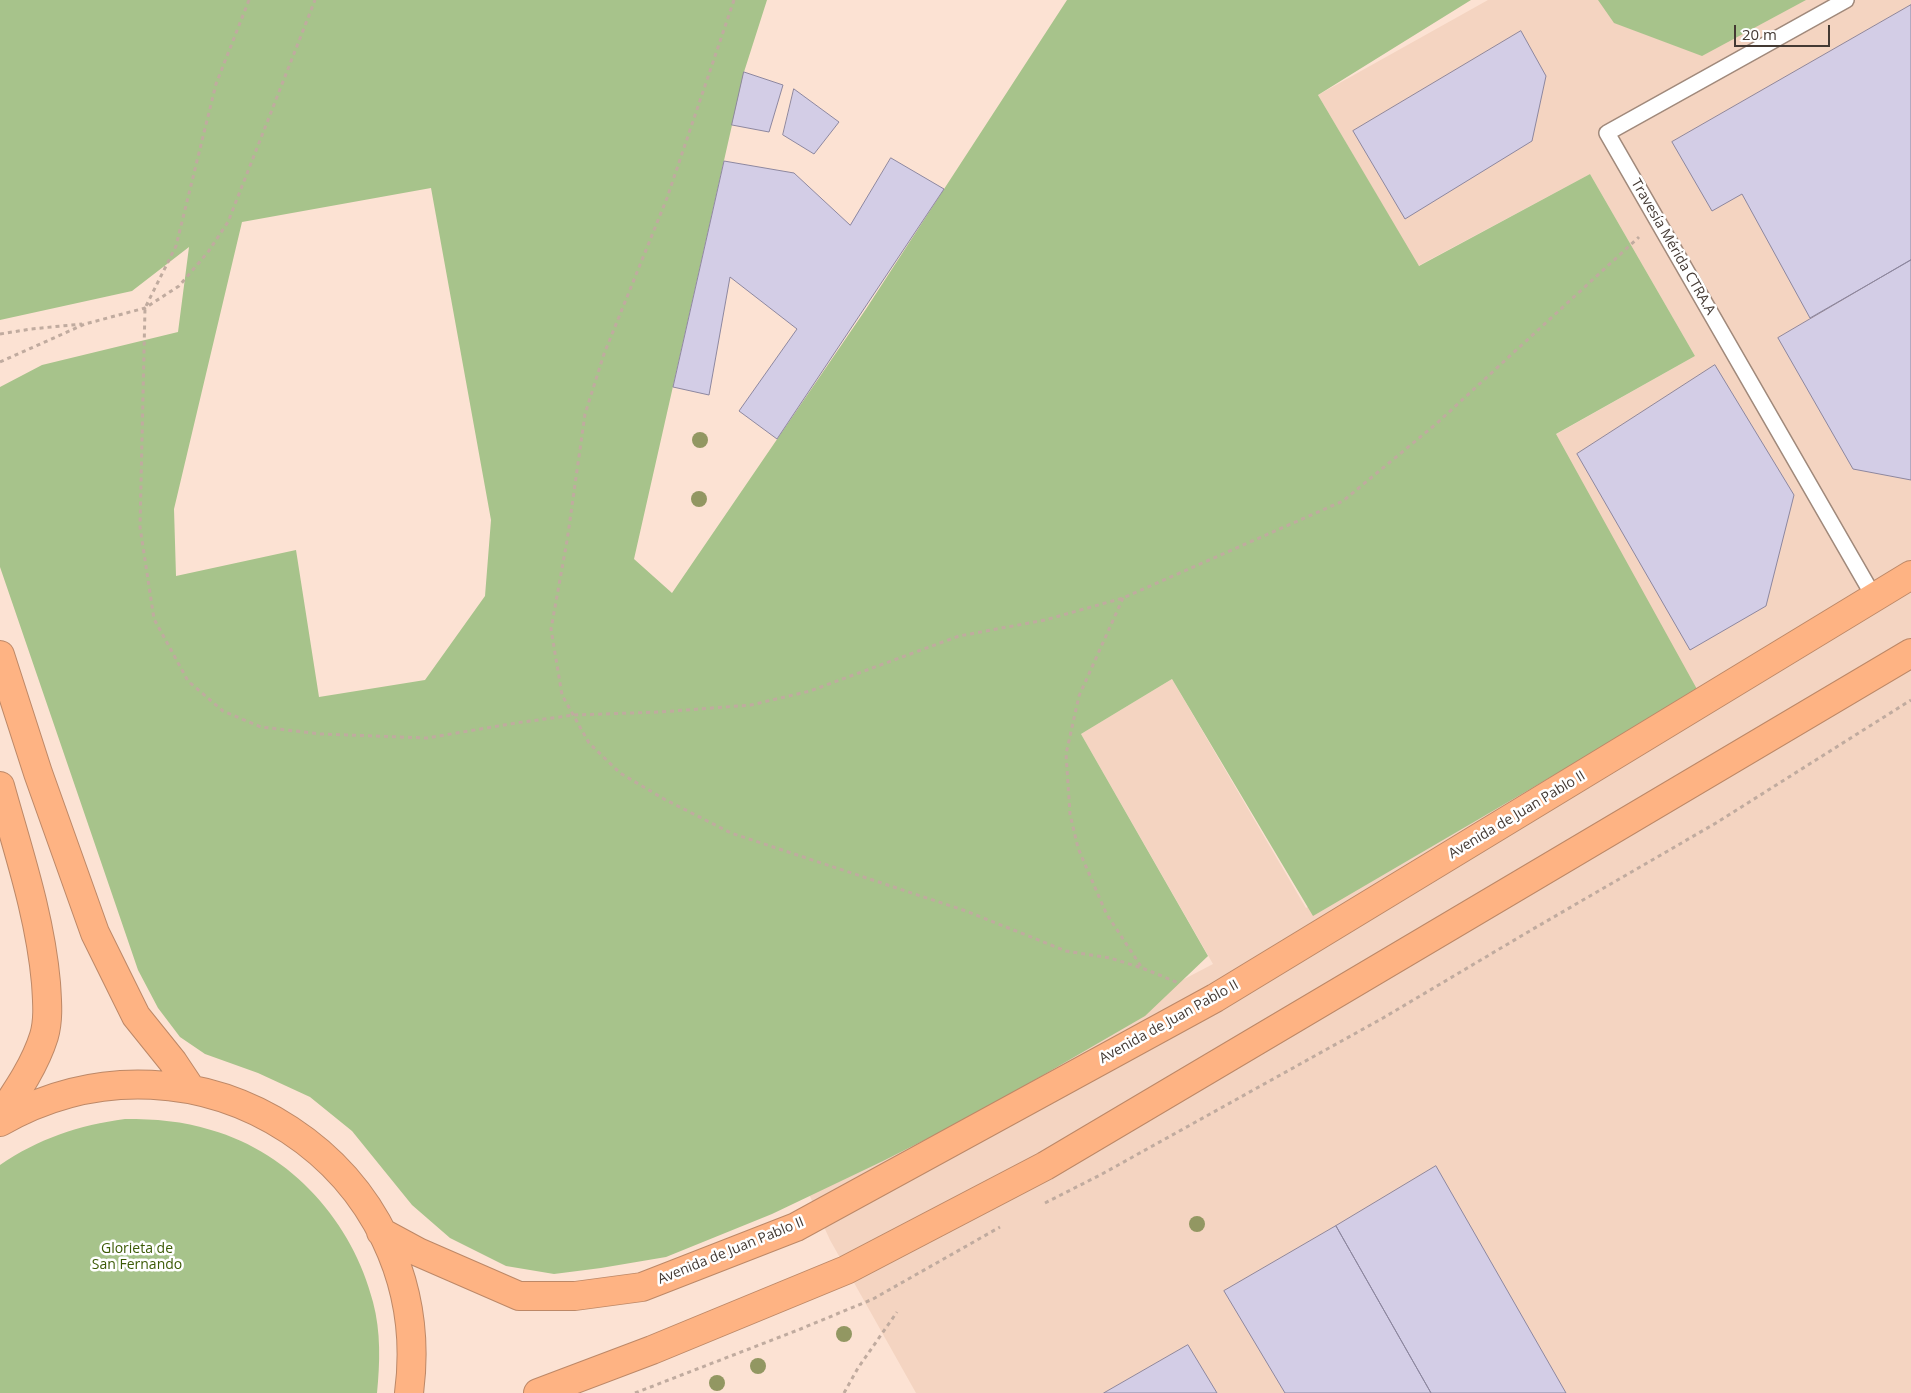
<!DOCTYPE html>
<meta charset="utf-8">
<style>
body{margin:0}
#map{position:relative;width:1911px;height:1393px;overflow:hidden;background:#fce2d3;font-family:"Open Sans",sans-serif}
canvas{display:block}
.scale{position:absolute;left:1734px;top:25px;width:96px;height:22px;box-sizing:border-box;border:2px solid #433933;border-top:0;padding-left:6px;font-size:15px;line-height:18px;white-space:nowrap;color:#433933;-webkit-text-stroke:4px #fff;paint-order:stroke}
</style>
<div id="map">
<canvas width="1911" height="1393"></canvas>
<div class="scale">20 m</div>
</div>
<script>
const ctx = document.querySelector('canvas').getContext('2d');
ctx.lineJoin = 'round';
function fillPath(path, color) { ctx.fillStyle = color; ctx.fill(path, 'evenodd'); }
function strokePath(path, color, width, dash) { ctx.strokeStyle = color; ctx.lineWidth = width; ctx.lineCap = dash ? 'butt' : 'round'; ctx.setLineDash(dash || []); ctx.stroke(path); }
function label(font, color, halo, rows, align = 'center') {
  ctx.font = font + ' "Open Sans",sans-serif'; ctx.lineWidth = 5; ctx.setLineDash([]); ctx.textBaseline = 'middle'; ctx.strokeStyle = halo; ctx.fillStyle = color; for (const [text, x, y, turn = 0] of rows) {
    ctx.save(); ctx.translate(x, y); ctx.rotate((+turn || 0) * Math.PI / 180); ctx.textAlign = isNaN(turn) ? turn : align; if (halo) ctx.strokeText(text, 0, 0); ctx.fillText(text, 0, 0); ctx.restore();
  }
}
fillPath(new Path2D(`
 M1488,0H1911V1393H916L830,1240L802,1179L1213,964L1081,734L1172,679L1306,908L1683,687L1546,440L1695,356L1590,174L1418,266L1318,95Z`), '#f4d4c1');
fillPath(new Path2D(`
 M0,0H767L744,72L634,559L672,593L866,309L1067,0H1471L1318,95L1419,266L1590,174L1695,356L1556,434L1698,691L1313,916L1172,679L1081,734L1208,956L1145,1016L976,1114L883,1161L772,1214L666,1257L601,1268L554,1274L506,1266L450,1238L412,1205L352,1131L310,1097L258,1073L205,1054L180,1037L158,1008L138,970L0,567V387L42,365L178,332L189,247L132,291L0,320ZM431,188L491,520L485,596L425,680L319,697L296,550L176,576L174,509L242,222Z
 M1598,0H1806L1702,56L1614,23Z
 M125,1119C155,1119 183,1121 211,1130C292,1153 353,1223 373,1302C381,1332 380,1363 377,1393H0V1165C38,1139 79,1125 125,1119Z`), '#a7c38b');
const building = new Path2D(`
 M1911,5V260L1810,318L1742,194L1712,211L1672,142Z
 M1521,31L1546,76L1532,141L1405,219L1353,131Z
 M744,72L783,85L769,132L732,125Z
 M794,89L839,122L814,154L783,135Z
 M891,158L944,189L777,439L739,411L797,329L730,277L709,395L673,387L724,161L794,173L850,225Z
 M1911,260V480L1853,469L1778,338Z
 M1715,365L1794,495L1766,606L1690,650L1577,454Z
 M1436,1166L1566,1393H1431L1336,1226Z
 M1336,1226L1431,1393H1285L1224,1291Z
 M1188,1345L1217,1393H1104Z`);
fillPath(building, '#d3cde6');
strokePath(building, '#8d879f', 1);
const lane = new Path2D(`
 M1846,0L1607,133L1874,597`);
const highway = new Path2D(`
 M0,655L38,773L95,933L136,1016L173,1062L191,1089
 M0,786C18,851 40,915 46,983C47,1000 49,1019 44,1036C35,1065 17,1091 0,1116
 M0,1122C197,1009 439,1166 409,1393
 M381,1232L418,1252L519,1296H575L642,1287L796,1227L1215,998L1911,575
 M538,1393L652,1350L846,1270L1045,1166L1911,653`);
strokePath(lane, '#a0897b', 18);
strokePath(highway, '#bd8867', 30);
strokePath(new Path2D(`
 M249,0L216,84L176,246L145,308L140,527L154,619L188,681L223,711L261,727L321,734L427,738L516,723L574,715L660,712L751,705L810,691L959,636L1045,620L1123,598L1343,501L1436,424L1639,237
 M734,0L667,198L604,354L585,414L567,541L551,629L562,695L589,743L620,773L664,799L731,833L966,911L1066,951L1110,958L1142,968L1179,983
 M0,334L31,329L82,324
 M0,362L85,324L145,308L179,286L208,252L228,222L315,0
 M1123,598L1079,696L1066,754L1070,814L1078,848L1106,913L1142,968
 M1045,1203L1102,1174L1383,1018L1533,929L1716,823L1911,700
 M635,1393L798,1330L873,1299L1000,1227
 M844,1393L858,1368L897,1312`), '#c0ab9f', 3, [4, 4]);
strokePath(lane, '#fff', 15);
strokePath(highway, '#feb383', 28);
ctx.fillStyle = '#929762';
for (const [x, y] of [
 [700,440],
 [699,499],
 [1197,1224],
 [844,1334],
 [758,1366],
 [717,1383]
]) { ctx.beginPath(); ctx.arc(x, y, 8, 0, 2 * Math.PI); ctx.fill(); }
label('14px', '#433933', '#fff', [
 ["Travesía Mérida CTRA.A",1673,247,60],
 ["Avenida de Juan Pablo II",1517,815,-31],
 ["Avenida de Juan Pablo II",1169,1022,-29],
 ["Avenida de Juan Pablo II",731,1251,-22]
]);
label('14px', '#3b5a05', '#fff', [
 ["Glorieta de",137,1249],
 ["San Fernando",137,1265]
]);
</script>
